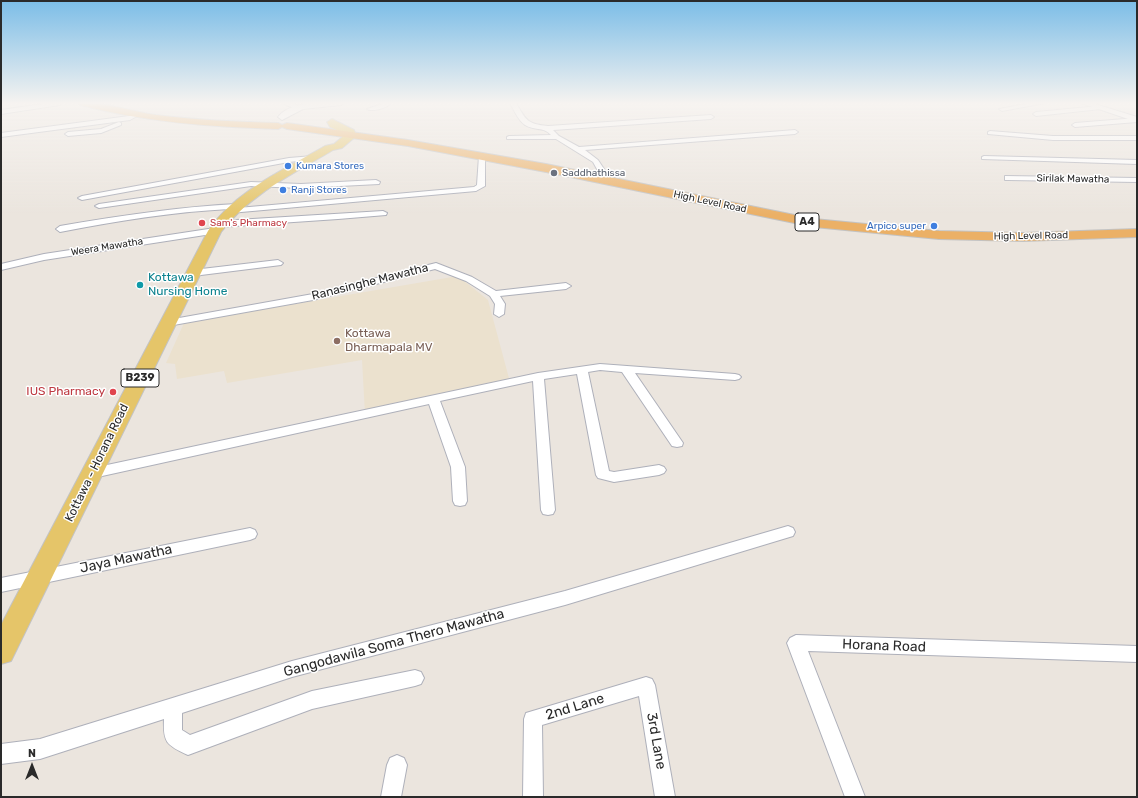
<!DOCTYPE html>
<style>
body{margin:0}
#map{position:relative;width:1138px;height:798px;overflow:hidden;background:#ebe5de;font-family:Rubik,sans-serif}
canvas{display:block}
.frame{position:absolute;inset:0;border:2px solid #2a2a2a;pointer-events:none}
.north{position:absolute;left:12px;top:746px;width:40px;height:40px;-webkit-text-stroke:3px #fff;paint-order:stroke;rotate:0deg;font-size:11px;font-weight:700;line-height:16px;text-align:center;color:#2a2a2a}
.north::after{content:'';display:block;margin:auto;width:14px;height:18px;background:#2a2a2a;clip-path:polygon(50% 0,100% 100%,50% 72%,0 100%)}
</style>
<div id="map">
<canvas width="1138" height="798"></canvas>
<div class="frame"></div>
<div class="north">N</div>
</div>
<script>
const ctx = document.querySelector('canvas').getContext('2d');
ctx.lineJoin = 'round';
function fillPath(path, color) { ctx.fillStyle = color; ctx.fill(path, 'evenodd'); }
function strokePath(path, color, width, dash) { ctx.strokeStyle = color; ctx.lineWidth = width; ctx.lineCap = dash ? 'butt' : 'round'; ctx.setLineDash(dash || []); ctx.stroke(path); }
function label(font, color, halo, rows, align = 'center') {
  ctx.font = font + ' Rubik,sans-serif'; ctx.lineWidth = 3; ctx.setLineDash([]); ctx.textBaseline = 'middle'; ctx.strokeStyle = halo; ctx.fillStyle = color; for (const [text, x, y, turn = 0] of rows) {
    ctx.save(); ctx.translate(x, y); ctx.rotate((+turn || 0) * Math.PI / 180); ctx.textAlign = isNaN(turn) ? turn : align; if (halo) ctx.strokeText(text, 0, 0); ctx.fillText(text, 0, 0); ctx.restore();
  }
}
fillPath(new Path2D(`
 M458,276L488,300L510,382L365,414L362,360L227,383L224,371L177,379L175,364L166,363L184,323Z`), '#ebe1ce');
const minor = new Path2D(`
 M49,103H63L60,105L1,114V110Z
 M385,103H391C387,108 373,112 367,109Z
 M510,103H516C526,120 527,124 548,126L711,115L714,117L711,119L553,130L559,136L579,147L795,130L798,132L795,134L585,150L598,160L606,172L594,177L590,175L598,171L593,162L556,139H507V137L509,136L551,135C543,126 534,131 525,125C518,120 514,110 510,103Z
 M1031,103H1045L1002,111L999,109Z
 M1099,106L1101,107V109L1036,116L1033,114L1036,112Z
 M136,113L139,115L130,120L1,137V133L129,116Z
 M1137,118V122L1075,127L1072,125L1075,123Z
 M119,122L121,123V125L101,133L68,136L65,134L68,132L101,129Z
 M990,131L1053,136H1137V140H1053L988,134V132Z
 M482,154L485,156V186L476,191L230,213L226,211L229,209C172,212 116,221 60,232L56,229L60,226C118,216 177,207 236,204L240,206L238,208L474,187L477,185L479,156Z
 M313,156L315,157V159L289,162L82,200L78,198L82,196L289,158Z
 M984,156L1137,160V164L982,159V157Z
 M1005,176L1137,178V182L1008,180H1005Z
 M376,180L380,182L379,184L301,188L251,186L99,208L95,206L99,204L251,182L301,184Z
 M383,211L387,213L386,215L338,219L220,227L216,224L220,221Z
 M215,228L218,229L219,231L218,233L44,260L1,270V264L44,254Z
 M278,260L283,263L281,265L193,276L188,273L193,270Z
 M436,263L472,277L496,291L566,283L571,286L566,289L500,296L505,304L504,314L499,317L494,314L495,304L490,296L466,281L435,269L313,300L168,326L163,323L168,320L313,294Z
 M600,364L735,374L739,375L741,377L739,379L735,380L635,373L683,443L682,446L677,447L672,446L622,372L600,370L588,372L609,471L614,472L659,465L664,467L666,470L664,473L659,475L614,482L598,478L596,475L577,374L544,379L555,510L553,514L548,515L543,514L541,510L533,381L440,401L465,467L467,501L465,505L460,506L455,505L453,501L451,467L429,404L93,478L88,476L86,473L88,470L93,468L538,373Z
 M788,526L793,528L795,532L793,536L565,605L292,677L182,713V730L190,735L312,691L415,670L421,672L424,678L421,684L415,686L312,709L188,755C166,745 163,742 164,719L40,759L1,764V744L40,739L292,661L565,591Z
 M250,528L255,530L257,534L255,538L250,540L1,592V578Z
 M796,635L1137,646V662L808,651L865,797H845L787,643L790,638Z
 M646,677L652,679L655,685L675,797H655L639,696L542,725L543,797H523L524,719L526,713Z
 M397,755L404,758L407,765L401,797H381L387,765L390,758Z`);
const tertiary = new Path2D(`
 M282,103H292L302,108L298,110Z
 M1081,103H1092L1137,117V122Z`);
const secondary = new Path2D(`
 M310,103H345L341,105L303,109L282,120L278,117C286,107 298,105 310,103Z`);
const primary = new Path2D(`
 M332,119L354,130L356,135L355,137L342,148L333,150C293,174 250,194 221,232L11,661L1,664V625L208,231C236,190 284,170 325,146L334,144L346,134L330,127L327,122Z`);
const trunk = new Path2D(`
 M78,103C104,102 130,111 156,115C197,120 237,122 278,123L282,125L287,123L408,140L546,164L814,219L939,231L1023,233L1137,229V237L1023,241L939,239L814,227L546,172L408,146L287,129L282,127L278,129C211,127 145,122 80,105Z`);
strokePath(minor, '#aeb0ba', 2);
strokePath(tertiary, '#aeb0ba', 2);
strokePath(secondary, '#aeb0ba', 2);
strokePath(primary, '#c3c3c3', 2);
strokePath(trunk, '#c3c3c3', 2);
fillPath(minor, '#fff');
fillPath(tertiary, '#fff');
fillPath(secondary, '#fff');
fillPath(primary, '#e5c569');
fillPath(trunk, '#ebb066');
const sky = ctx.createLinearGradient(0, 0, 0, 215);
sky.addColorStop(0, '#7bbde7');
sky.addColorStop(0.48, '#f6f3f0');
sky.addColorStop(1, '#f6f3f000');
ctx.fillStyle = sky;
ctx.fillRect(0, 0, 1138, 215);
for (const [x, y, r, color] of [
 [288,166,4,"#3f7fe0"],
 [554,173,4,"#6b7280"],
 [283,190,4,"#3f7fe0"],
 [202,223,4,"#e0444e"],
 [934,226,4,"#3f7fe0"],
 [140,285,4,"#0f9aa8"],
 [337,341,4,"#8d6e63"],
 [113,392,4,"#e0444e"]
]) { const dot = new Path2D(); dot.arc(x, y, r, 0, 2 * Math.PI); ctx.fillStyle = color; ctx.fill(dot); strokePath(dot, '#fff', 1.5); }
label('10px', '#366cbe', '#fff', [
 ["Kumara Stores",296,166],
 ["Ranji Stores",291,190],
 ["Arpico super",926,226,"right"]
], 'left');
label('10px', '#5b616d', '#fff', [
 ["Saddhathissa",562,173]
], 'left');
label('10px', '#2a2a2a', '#fff', [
 ["Sirilak Mawatha",1073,179,1],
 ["High Level Road",710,202,12],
 ["High Level Road",1031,236,-1],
 ["Weera Mawatha",107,247,-9]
]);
label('10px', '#be3a42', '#fff', [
 ["Sam's Pharmacy",210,223]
], 'left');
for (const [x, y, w] of [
 [807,222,24],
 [140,378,38]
]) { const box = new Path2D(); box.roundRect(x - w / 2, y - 9, w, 18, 3); ctx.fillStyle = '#fff'; ctx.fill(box); strokePath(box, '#2a2a2a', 1); }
label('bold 11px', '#2a2a2a', null, [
 ["A4",807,222],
 ["B239",140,378]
]);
label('12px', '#0d838f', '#fff', [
 ["Kottawa",148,278],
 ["Nursing Home",148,292]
], 'left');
label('12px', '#2a2a2a', '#fff', [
 ["Ranasinghe Mawatha",370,282,-14],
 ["Kottawa - Horana Road",97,463,-64]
]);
label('12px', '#785e54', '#fff', [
 ["Kottawa",345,334],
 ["Dharmapala MV",345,348]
], 'left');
label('12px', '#be3a42', '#fff', [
 ["IUS Pharmacy",105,392]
], 'right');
label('14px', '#2a2a2a', '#fff', [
 ["Jaya Mawatha",126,559,-12],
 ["Gangodawila Soma Thero Mawatha",394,643,-15],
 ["Horana Road",884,646,2],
 ["2nd Lane",575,707,-17],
 ["3rd Lane",656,741,80]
]);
</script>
